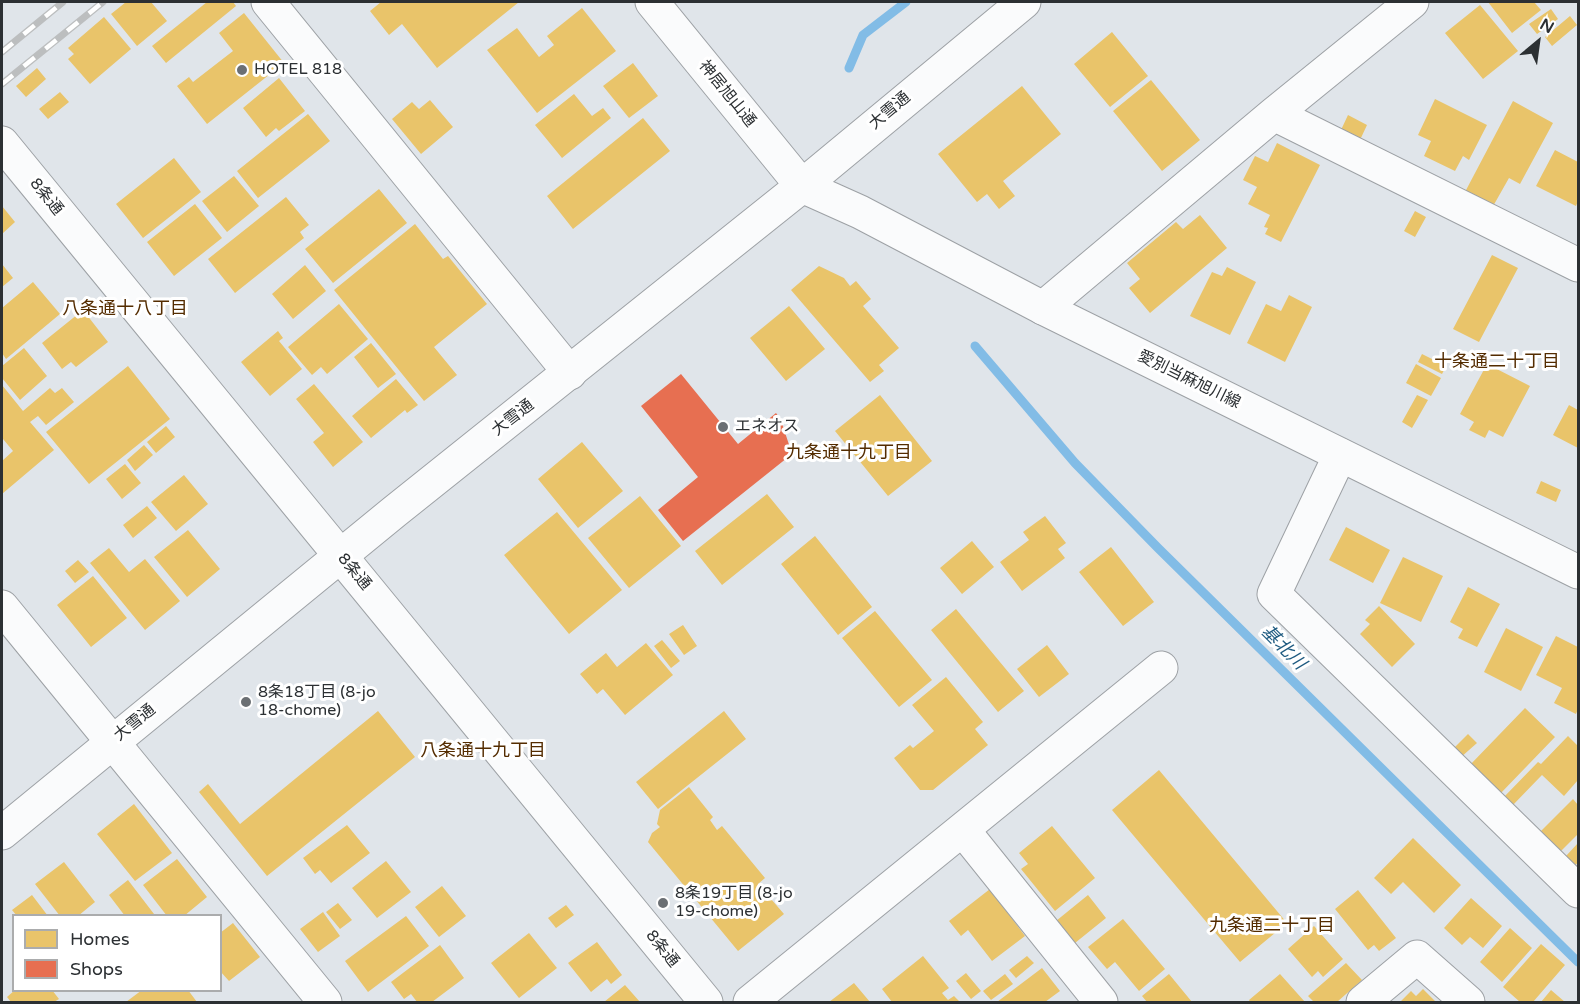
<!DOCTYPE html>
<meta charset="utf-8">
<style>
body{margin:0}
#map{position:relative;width:1580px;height:1004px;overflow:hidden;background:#e0e5ea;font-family:"Varela Round",sans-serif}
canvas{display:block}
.frame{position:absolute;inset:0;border:3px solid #2c3033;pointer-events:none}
.legend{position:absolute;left:12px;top:914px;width:210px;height:78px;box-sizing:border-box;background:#fff;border:2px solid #abacad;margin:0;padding:8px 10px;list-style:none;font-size:18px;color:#2c3033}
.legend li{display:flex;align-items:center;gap:12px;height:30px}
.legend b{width:30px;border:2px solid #abacad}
.north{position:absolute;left:1508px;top:12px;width:60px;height:60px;-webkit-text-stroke:4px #fff;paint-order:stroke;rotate:29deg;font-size:16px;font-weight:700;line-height:24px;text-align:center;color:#2c3033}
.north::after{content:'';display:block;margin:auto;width:21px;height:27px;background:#2c3033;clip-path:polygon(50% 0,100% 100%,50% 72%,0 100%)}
</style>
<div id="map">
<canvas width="1580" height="1004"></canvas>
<div class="frame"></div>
<ul class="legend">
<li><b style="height:16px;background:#e9c46a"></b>Homes</li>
<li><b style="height:16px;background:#e76f51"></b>Shops</li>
</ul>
<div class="north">N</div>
</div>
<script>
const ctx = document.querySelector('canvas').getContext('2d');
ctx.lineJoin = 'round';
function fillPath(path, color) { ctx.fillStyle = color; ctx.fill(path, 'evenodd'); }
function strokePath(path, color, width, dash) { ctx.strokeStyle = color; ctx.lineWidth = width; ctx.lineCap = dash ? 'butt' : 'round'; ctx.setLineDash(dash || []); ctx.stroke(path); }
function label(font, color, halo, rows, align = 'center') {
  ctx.font = font + ' "Varela Round","Noto Sans JP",sans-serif'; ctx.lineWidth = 6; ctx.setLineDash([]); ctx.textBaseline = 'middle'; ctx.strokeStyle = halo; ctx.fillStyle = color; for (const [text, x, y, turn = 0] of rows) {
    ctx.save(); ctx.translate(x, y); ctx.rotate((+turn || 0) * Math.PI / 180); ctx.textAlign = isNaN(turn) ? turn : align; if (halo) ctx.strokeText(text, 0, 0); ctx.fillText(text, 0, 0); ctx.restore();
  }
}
fillPath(new Path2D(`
 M126,2H151L167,21L137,46L111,14Z
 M207,2H233L236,6L166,63L152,46Z
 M381,2H519L437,68L402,24L389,35L370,11Z
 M1488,2H1534L1541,10L1512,33Z
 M1480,5L1518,51L1483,79L1445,33Z
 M582,8L616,51L537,113L487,50L517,28L539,57L554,45L547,36Z
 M1551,9L1558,19L1537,34L1529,24Z
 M244,13L284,63L207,124L177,86L189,77L193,82L233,51L219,33Z
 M1570,16L1577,25L1552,46L1545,37Z
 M104,17L131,49L90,84L68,59L74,54L68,48Z
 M1112,32L1148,76L1110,107L1074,64Z
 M633,63L658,96L629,118L603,86Z
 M37,68L46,79L26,97L16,86Z
 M279,78L305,111L279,131L276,128L266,137L243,108Z
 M1151,80L1200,140L1162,171L1113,111Z
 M1022,86L1061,134L1003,181L1015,196L999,209L987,194L977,202L938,154Z
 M60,92L69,102L48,119L39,109Z
 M574,94L592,116L603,108L611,118L562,158L535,125Z
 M1435,99L1487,125L1469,160L1463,156L1455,171L1424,156L1431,141L1418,135Z
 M430,100L453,127L421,154L392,119L412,102L419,109Z
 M1513,101L1553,123L1520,184L1509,178L1492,208L1465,192Z
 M308,114L330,141L258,198L237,171Z
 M1348,115L1367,125L1360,140L1341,130Z
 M643,118L670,151L573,229L547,196Z
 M1277,143L1320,165L1281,242L1265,234L1268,228L1264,227L1270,215L1248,204L1257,187L1243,180L1255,156L1268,162Z
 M1555,150L1578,162V201L1576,206L1536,186Z
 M174,158L201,192L143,238L116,204Z
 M234,176L259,206L227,232L202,201Z
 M379,189L407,223L333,283L305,249Z
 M286,197L309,225L300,232L304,238L235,293L208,259Z
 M195,204L222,238L174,276L147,242Z
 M2,206L15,222L2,234Z
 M1415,211L1426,217L1415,237L1404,231Z
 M1200,215L1227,248L1150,313L1129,288L1140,279L1127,263L1176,222L1183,229Z
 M415,224L443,259L448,256L487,304L434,347L457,375L424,401L334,290Z
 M1492,255L1518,268L1479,342L1453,329Z
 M2,264L13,278L2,287Z
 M305,265L326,291L293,319L272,294Z
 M819,266L844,278L850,286L856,281L871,299L863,306L899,348L879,365L884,371L870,382L791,290Z
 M1227,267L1256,282L1230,335L1190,316L1212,272L1222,276Z
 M33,282L60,314L6,359L2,353V308Z
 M1289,295L1312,307L1285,362L1247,343L1266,304L1281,311Z
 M339,304L368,339L327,374L321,367L312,375L288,347Z
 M789,306L825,349L786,381L750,338Z
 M83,310L108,342L76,367L71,362L62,369L42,343Z
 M278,331L283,338L279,341L302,369L270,396L241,362Z
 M371,343L396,374L378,388L354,357Z
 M24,348L47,376L20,400L2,378V366Z
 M1422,354L1446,366L1442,374L1418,362Z
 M1416,364L1441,378L1431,396L1406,383Z
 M1487,364L1530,386L1503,437L1489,430L1485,438L1469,430L1474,422L1460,414Z
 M128,366L170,419L89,484L46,432Z
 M396,379L418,405L407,413L405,410L371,438L352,416Z
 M314,384L363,442L333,467L313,442L324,433L296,399Z
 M2,385L23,411L50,388L55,393L62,388L74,402L46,425L38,416L30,422L54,450L2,494V461L13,451L3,439L2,440Z
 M880,395L932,461L888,496L835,431Z
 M1417,395L1428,400L1412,428L1402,422Z
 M1569,405L1578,410V448L1553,435Z
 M166,426L175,437L156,453L147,442Z
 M582,442L623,491L578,528L538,479Z
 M144,445L153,455L135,471L127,460Z
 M125,464L141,483L122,499L106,479Z
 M184,475L208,504L176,531L151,502Z
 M1541,481L1561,490L1556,502L1536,493Z
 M767,494L794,527L722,585L695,551Z
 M640,496L681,546L629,588L588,538Z
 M147,506L157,518L133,538L123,525Z
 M557,512L622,590L569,634L504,555Z
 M1045,516L1066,543L1058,549L1065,558L1022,591L1000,562L1029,540L1023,532Z
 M1346,527L1390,550L1373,583L1329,560Z
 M188,530L220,569L187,597L154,557Z
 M815,536L872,607L838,635L781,564Z
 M972,541L994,567L962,594L940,568Z
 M1111,547L1154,602L1123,626L1079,572Z
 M109,548L129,572L145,559L180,601L145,630L90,563Z
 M1403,557L1443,576L1421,622L1380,603Z
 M78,560L89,572L75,583L65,571Z
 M93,576L127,618L91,647L57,605Z
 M1468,587L1500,604L1477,647L1458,638L1463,629L1450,622Z
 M1379,606L1415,644L1392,667L1360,634L1370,624L1365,620Z
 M956,609L1024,691L998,712L931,630Z
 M875,611L932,680L899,707L842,638Z
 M683,625L697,646L684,655L669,634Z
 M1506,628L1543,647L1521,691L1484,672Z
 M1556,636L1578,647V709L1576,714L1554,703L1562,688L1536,675Z
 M662,640L680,661L671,668L654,646Z
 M646,643L673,675L625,715L603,689L597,694L580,674L606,653L617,667Z
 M1047,645L1069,674L1039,697L1017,669Z
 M946,677L983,722L975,729L988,745L933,790H920L894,758L910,745L913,748L934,731L912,705Z
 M1525,708L1555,737L1499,795L1469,766Z
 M378,711L415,757L267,876L199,792L208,784L240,824Z
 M724,711L746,739L658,809L636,782Z
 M1468,734L1477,743L1460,758L1452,750Z
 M1568,736L1578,746V780L1564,796L1542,775L1511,807L1502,799L1538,762L1541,764Z
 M1159,770L1287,923L1240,962L1112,810Z
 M689,787L713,817L710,820L717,830L722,826L765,878L758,884L784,914L738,951L648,842L652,833L660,827L657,824L660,810Z
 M1573,799L1578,805V834L1561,851L1541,831Z
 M134,804L172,853L135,881L97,834Z
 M347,825L370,853L331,883L320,870L315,874L303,858Z
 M1052,826L1095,878L1055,911L1021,869L1028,864L1019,853Z
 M1413,838L1461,885L1434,913L1403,882L1391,894L1374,878Z
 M1578,843V862L1575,866L1566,856Z
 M177,859L207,897L184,916H167L143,885Z
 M386,861L411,892L377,918L352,888Z
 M64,862L95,902L78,916H60L35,884Z
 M128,880L154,914L152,916H125L109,895Z
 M442,886L466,916L439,937L415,907Z
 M990,889L1025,936L992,961L968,930L961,936L949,921Z
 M1358,890L1396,938L1379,951L1374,945L1368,950L1335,909Z
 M32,895L48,916H17L12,910Z
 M1088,895L1106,918L1075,943L1056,921Z
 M1471,898L1502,926L1483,948L1470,937L1462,945L1444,928Z
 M338,903L352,920L340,929L326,912Z
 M566,905L574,915L556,928L548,918Z
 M323,912L340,936L318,952L300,929Z
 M406,916L429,946L368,992L345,961Z
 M1123,919L1165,969L1139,991L1115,962L1107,969L1088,947Z
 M233,923L260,957L229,981L220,971V933Z
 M1314,926L1343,959L1323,977L1318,971L1312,977L1288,949Z
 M1510,928L1532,948L1502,982L1480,962Z
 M529,933L557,968L519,998L491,963Z
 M597,942L622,975L611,984L607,979L591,992L568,963Z
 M1541,944L1565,965L1533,1002H1520L1503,987Z
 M440,945L464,978L432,1002H417L411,994L404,999L391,982Z
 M923,956L949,988L942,993L948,1000L954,996L960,1002H892L882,989Z
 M1027,956L1034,963L1016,978L1009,970Z
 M1346,963L1362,980L1337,1002H1314L1308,996Z
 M1042,968L1060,991L1045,1002H997Z
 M966,973L981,991L971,999L956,981Z
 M1005,974L1013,984L991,1000L983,991Z
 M1169,974L1192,1002H1147L1142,996Z
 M1280,974L1305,1002H1250L1249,1000Z
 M854,983L870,1002H829Z
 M625,985L640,1002H604Z
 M1423,989L1436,1002H1400L1411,991L1416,996Z
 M15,990H52L59,999L54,1002H11L7,997Z
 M142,990H188L197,1002H126Z
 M1551,990L1565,1002H1541Z`), '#e9c46a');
fillPath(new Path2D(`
 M681,374L738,444L776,413L781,420L792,454L683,541L658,510L698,477L641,406Z`), '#e76f51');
strokePath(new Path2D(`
 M849,68L863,35L906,2
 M975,346L1075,463L1158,548L1578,962`), '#82bce6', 9);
const street = new Path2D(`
 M1274,114L1578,265
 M1043,308L1274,114L1412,2
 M1340,455L1274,594L1578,891
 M963,830L1101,1002
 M1363,1002L1417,957L1468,1002`);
const secondary = new Path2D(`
 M268,2L570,373
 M652,2L802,186
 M2,143L706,1002
 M2,607L325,1002
 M750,1002L1161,668`);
const primary = new Path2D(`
 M802,186L860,212L1043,308L1578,572`);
const highway = new Path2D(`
 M2,833L394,512L802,186L1024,2`);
strokePath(street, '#9da1a5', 35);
strokePath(secondary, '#9da1a5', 35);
strokePath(primary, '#9da1a5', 35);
strokePath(highway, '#9da1a5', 35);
strokePath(street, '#fafbfc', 33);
strokePath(secondary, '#fafbfc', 33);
strokePath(primary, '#fafbfc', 33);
strokePath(highway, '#fafbfc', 33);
const rail = new Path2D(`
 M2,52L63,2
 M2,84L103,2`);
strokePath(rail, '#bcbebf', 7);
strokePath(rail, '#fff', 4.5, [14]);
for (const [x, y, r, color] of [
 [242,70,6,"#6b6f73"],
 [723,427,6,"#6b6f73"],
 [246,702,6,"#6b6f73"],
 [663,903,6,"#6b6f73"]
]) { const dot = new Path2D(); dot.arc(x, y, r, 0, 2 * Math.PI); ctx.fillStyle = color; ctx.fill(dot); strokePath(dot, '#fff', 2); }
label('16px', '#2c3033', '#fff', [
 ["HOTEL 818",254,70],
 ["エネオス",735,427],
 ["8条18丁目 (8-jo",258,693],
 ["18-chome)",258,711],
 ["8条19丁目 (8-jo",675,894],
 ["19-chome)",675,912]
], 'left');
label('16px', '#2c3033', '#fff', [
 ["神居旭山通",727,94,51],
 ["大雪通",890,111,-40],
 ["8条通",46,197,51],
 ["愛別当麻旭川線",1189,380,26],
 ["大雪通",513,418,-38],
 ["8条通",354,572,50],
 ["大雪通",135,723,-39],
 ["8条通",662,949,51]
]);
label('18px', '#542c00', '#fff', [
 ["八条通十八丁目",125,309],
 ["十条通二十丁目",1497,362],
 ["九条通十九丁目",849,453],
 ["八条通十九丁目",483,751],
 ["九条通二十丁目",1272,926]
]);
label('italic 18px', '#1f5b81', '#fff', [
 ["基北川",1283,648,45]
]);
</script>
